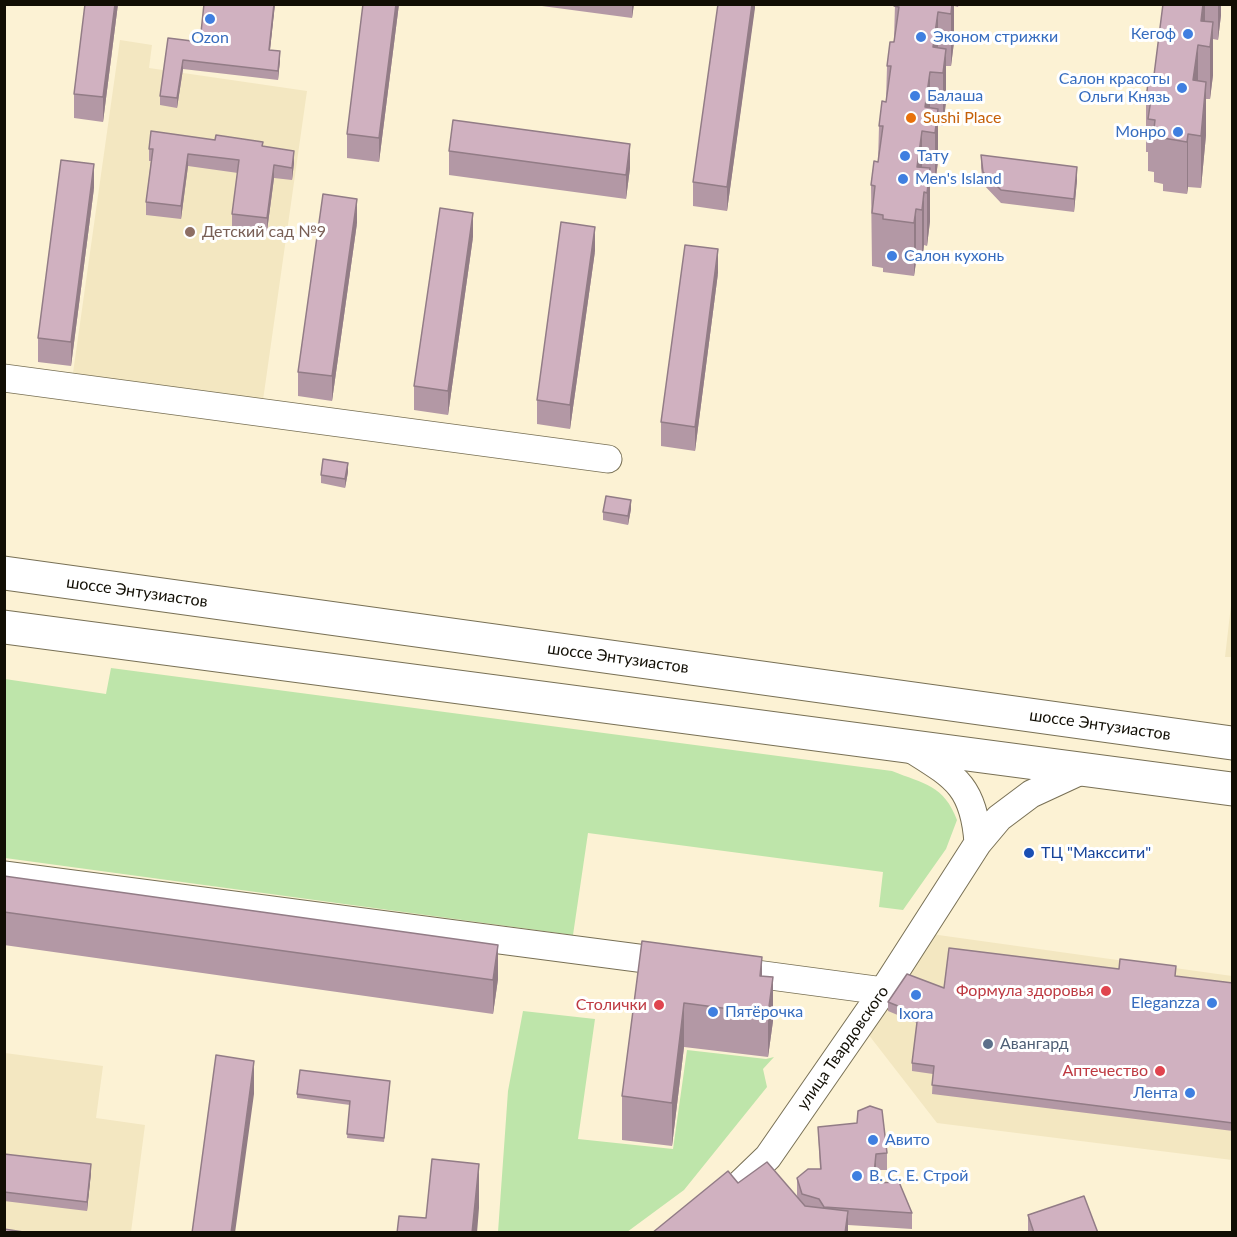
<!DOCTYPE html>
<meta charset="utf-8">
<style>
body{margin:0}
#map{position:relative;width:1237px;height:1237px;overflow:hidden;background:#fcf2d4;font-family:Lato,sans-serif}
canvas{display:block}
.frame{position:absolute;inset:0;border:6px solid #110e04;pointer-events:none}
</style>
<div id="map">
<canvas width="1237" height="1237"></canvas>
<div class="frame"></div>
</div>
<script>
const ctx = document.querySelector('canvas').getContext('2d');
ctx.lineJoin = 'round';
function fillPath(path, color) { ctx.fillStyle = color; ctx.fill(path, 'evenodd'); }
function strokePath(path, color, width, dash) { ctx.strokeStyle = color; ctx.lineWidth = width; ctx.lineCap = dash ? 'butt' : 'round'; ctx.setLineDash(dash || []); ctx.stroke(path); }
function label(font, color, halo, rows, align = 'center') {
  ctx.font = font + ' Lato,sans-serif'; ctx.lineWidth = 6; ctx.setLineDash([]); ctx.textBaseline = 'middle'; ctx.strokeStyle = halo; ctx.fillStyle = color; for (const [text, x, y, turn = 0] of rows) {
    ctx.save(); ctx.translate(x, y); ctx.rotate((+turn || 0) * Math.PI / 180); ctx.textAlign = isNaN(turn) ? turn : align; if (halo) ctx.strokeText(text, 0, 0); ctx.fillText(text, 0, 0); ctx.restore();
  }
}
fillPath(new Path2D(`
 M120,40L152,45L149,68L307,91L263,400L73,373Z
 M1232,597V657H1225Z
 M924,933L1232,976V1160L937,1123L868,1034Z
 M5,1053L103,1066L96,1118L145,1125L131,1232H5Z`), '#f3e7c1');
fillPath(new Path2D(`
 M111,668L892,771C924,784 944,785 957,820L946,849L903,910L879,907L883,872L588,833L573,935L5,858V679L106,694Z
 M523,1011L595,1019L578,1139L673,1149L687,1050L766,1059L774,1057L763,1069L767,1087L684,1190L627,1232H498L508,1091Z`), '#bee5aa');
const minor = new Path2D(`
 M4,378L608,459
 M908,747C954,776 974,785 978,843
 M4,875L676,963
 M726,970L883,991
 M684,1232L712,1211L768,1157L883,991L978,843L999,818L1031,794L1085,769`);
const highway = new Path2D(`
 M4,573L1232,743
 M4,627L1232,789`);
strokePath(minor, '#787055', 29);
strokePath(highway, '#787055', 35);
strokePath(minor, '#fff', 27);
strokePath(highway, '#fff', 33);
fillPath(new Path2D(`
 M118,4L103,122L74,118V94Z
 M204,4H275L270,50L280,60L278,80L183,69L177,108L160,105V96L168,38L200,42Z
 M363,4H399L379,162L347,158V134Z
 M527,4H634L632,18Z
 M755,4L727,211L693,206V182Z
 M895,4H959L958,7L954,6V42L951,66H946V102L943,126L938,125V161L935,186L930,185V221L927,246L924,245L922,263L916,262L914,276L883,272V268L872,266L871,185L878,162L879,126L886,102L887,66L894,40Z
 M1163,4H1221V15L1218,40L1213,39V75L1210,99H1206V135L1201,188L1188,187L1187,194L1163,191V184L1154,182V172L1148,171V152H1146V99L1154,75Z
 M263,146L294,163L292,180L274,178L267,231L232,226V214L238,173L188,166L181,219L146,215V202L151,161H149V149Z
 M449,151L630,168L626,199L449,175Z
 M981,155L1077,180L1074,212L1001,203L983,184L981,168Z
 M94,188L71,366L38,362V338Z
 M357,223L332,401L298,396V372Z
 M473,237L448,415L414,410V386Z
 M595,251L570,429L537,424V400Z
 M718,273L695,451L661,446V422Z
 M348,472L345,488L321,483V475Z
 M631,509L628,525L603,520V512Z
 M4,876L498,979L493,1014L4,945Z
 M642,941L762,976L773,1021L768,1057L684,1047L672,1146L622,1140V1096Z
 M1176,976L1233,983V1131L932,1094L933,1074L912,1071V1063L917,1023L888,1011V1002L944,988Z
 M390,1081L384,1142L347,1138L350,1105L297,1098V1094Z
 M818,1127L887,1153V1170H876L874,1183L912,1213V1229L848,1225V1233L738,1183L798,1199L797,1195V1178L820,1169Z
 M4,1154L91,1173L87,1211L4,1201Z
 M1028,1215L1098,1233H1028Z`), '#b398a5');
fillPath(new Path2D(`
 M115,4H118L103,122V97Z
 M274,4H275L269,59V50Z
 M396,4H399L379,162V138Z
 M632,4H634L632,18Z
 M752,4H755V8L727,211V187Z
 M952,4H954V42L951,66V14Z
 M1203,4H1205V38L1201,21Z
 M1218,4H1221V15L1218,40Z
 M938,12V65L933,47Z
 M1213,22V75L1210,99V47Z
 M1198,45V98L1193,80Z
 M946,49V102L943,126V73Z
 M280,51V60L278,80V71Z
 M183,60V69L177,108V98Z
 M930,72V124L925,107Z
 M1206,82V135L1201,188V136Z
 M938,109V161L935,186V133Z
 M922,131V184L917,167Z
 M1188,134V187L1187,194V142Z
 M630,144V168L626,199V175Z
 M294,151V163L292,180V168Z
 M188,154V166L181,219V206Z
 M94,164V188L71,366V342Z
 M274,165V178L267,231V218Z
 M1077,167V180L1074,212V199Z
 M930,168V221L927,246V193Z
 M924,192V245L922,263V210Z
 M357,199V223L332,401V376Z
 M916,209V262L914,276V223Z
 M473,213V237L448,415V391Z
 M595,227V251L570,429V405Z
 M718,249V273L695,451V427Z
 M348,463V472L345,488V479Z
 M631,500V509L628,525V516Z
 M498,945V979L493,1014V980Z
 M762,957V1000L760,976Z
 M773,977V1021L768,1057V1014Z
 M684,1003V1047L672,1146V1103Z
 M254,1061V1094L235,1233H231Z
 M876,1154V1170L873,1200V1183Z
 M91,1164V1173L87,1211V1202Z
 M479,1164V1208L477,1233H472Z
 M848,1211V1233H845Z`), '#927c86');
const building = new Path2D(`
 M85,4H115L103,97L74,94Z
 M204,4H274L269,50L280,51L278,71L183,60L177,98L160,96L168,38L200,42Z
 M363,4H396L379,138L347,134Z
 M718,4H752L727,187L693,182Z
 M895,4H952L951,14L938,12L933,47L946,49L943,73L930,72L925,107L938,109L935,133L922,131L917,167L930,168L927,193L924,192L922,210L916,209L914,223L883,219V215L872,213L875,186L871,185L874,161L878,162L883,126H879L882,101L886,102L891,66H887L890,42H894L899,7L894,6Z
 M1163,4H1203L1201,21L1213,22L1210,47L1198,45L1193,80L1206,82L1201,136L1188,134L1187,142L1163,138L1164,131L1154,129L1155,120L1148,119L1151,99H1146L1149,75H1154Z
 M453,120L630,144L626,175L449,151Z
 M151,131L215,140L216,135L263,142L262,146L294,151L292,168L274,165L267,218L232,214L239,160L188,154L181,206L146,202L153,149H149Z
 M981,155L1077,167L1074,199L1001,190L983,172Z
 M61,160L94,164L71,342L38,338Z
 M323,194L357,199L332,376L298,372Z
 M440,208L473,213L448,391L414,386Z
 M561,222L595,227L570,405L537,400Z
 M685,245L718,249L695,427L661,422Z
 M323,459L348,463L345,479L321,475Z
 M606,496L631,500L628,516L603,512Z
 M4,876L498,945L493,980L4,912Z
 M642,941L762,957L760,976L773,977L768,1014L684,1003L672,1103L622,1096Z
 M949,948L1119,969L1120,959L1176,966L1175,976L1233,983V1123L932,1085L934,1066L912,1063L918,1014L888,1002L907,974L944,988Z
 M216,1055L254,1061L231,1233H192Z
 M300,1070L390,1081L384,1138L347,1134L350,1101L297,1094Z
 M870,1106L882,1110L887,1153L876,1154L873,1183L899,1182L912,1213L824,1207L819,1199L802,1194L797,1178L808,1169H821L818,1127L857,1123L858,1111Z
 M4,1154L91,1164L87,1202L4,1192Z
 M432,1159L479,1164L472,1233H397L399,1216L426,1218Z
 M767,1162L805,1206L848,1211L845,1233H652L728,1171L738,1183Z
 M1084,1196L1098,1233H1034L1028,1215Z
 M4,1229L30,1233H4Z`);
fillPath(building, '#d0b1c0');
strokePath(building, '#927c86', 1.5);
for (const [x, y, r, color] of [
 [210,19,6,"#3f7fe0"],
 [1188,34,6,"#3f7fe0"],
 [921,37,6,"#3f7fe0"],
 [1182,88,6,"#3f7fe0"],
 [915,96,6,"#3f7fe0"],
 [911,118,6,"#e8710a"],
 [1178,132,6,"#3f7fe0"],
 [905,156,6,"#3f7fe0"],
 [903,179,6,"#3f7fe0"],
 [190,232,6,"#8d6e63"],
 [892,256,6,"#3f7fe0"],
 [1029,853,6,"#1a4fb4"],
 [1106,991,6,"#e0444e"],
 [916,995,6,"#3f7fe0"],
 [1212,1003,6,"#3f7fe0"],
 [659,1005,6,"#e0444e"],
 [713,1012,6,"#3f7fe0"],
 [988,1044,6,"#5c6f8a"],
 [1160,1071,6,"#e0444e"],
 [1190,1093,6,"#3f7fe0"],
 [873,1140,6,"#3f7fe0"],
 [857,1176,6,"#3f7fe0"]
]) { const dot = new Path2D(); dot.arc(x, y, r, 0, 2 * Math.PI); ctx.fillStyle = color; ctx.fill(dot); strokePath(dot, '#fff', 2); }
label('16px', '#366cbe', '#fff', [
 ["Кегоф",1176,34,"right"],
 ["Эконом стрижки",933,37],
 ["Ozon",210,38,"center"],
 ["Салон красоты",1170,79,"right"],
 ["Ольги Князь",1170,97,"right"],
 ["Балаша",927,96],
 ["Монро",1166,132,"right"],
 ["Тату",917,156],
 ["Men's Island",915,179],
 ["Салон кухонь",904,256],
 ["Eleganzza",1200,1003,"right"],
 ["Пятёрочка",725,1012],
 ["Ixora",916,1014,"center"],
 ["Лента",1178,1093,"right"],
 ["Авито",885,1140],
 ["В. С. Е. Строй",869,1176]
], 'left');
label('16px', '#c56008', '#fff', [
 ["Sushi Place",923,118]
], 'left');
label('16px', '#785e54', '#fff', [
 ["Детский сад №9",202,232]
], 'left');
label('16px', '#110e04', '#fff', [
 ["шоссе Энтузиастов",137,592,8],
 ["шоссе Энтузиастов",618,658,8],
 ["шоссе Энтузиастов",1100,725,8],
 ["улица Твардовского",843,1048,-55]
]);
label('16px', '#164399', '#fff', [
 ["ТЦ \"Макссити\"",1041,853]
], 'left');
label('16px', '#be3a42', '#fff', [
 ["Формула здоровья",1094,991],
 ["Столички",647,1005],
 ["Аптечество",1148,1071]
], 'right');
label('16px', '#4e5e75', '#fff', [
 ["Авангард",1000,1044]
], 'left');
</script>
